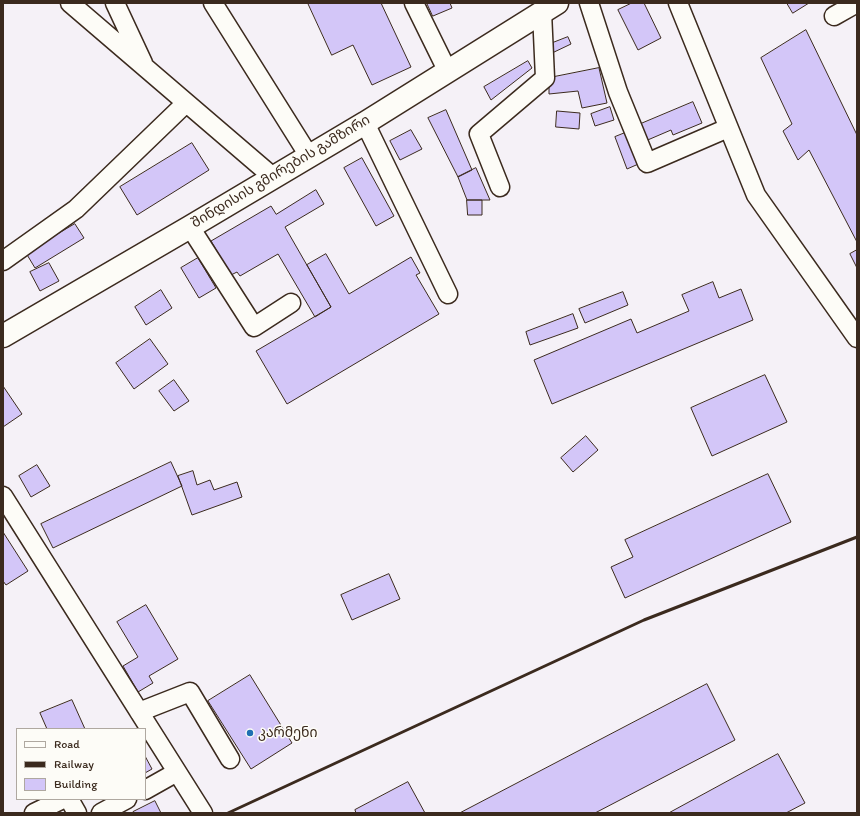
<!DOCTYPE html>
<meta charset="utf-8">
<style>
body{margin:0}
#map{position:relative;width:860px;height:816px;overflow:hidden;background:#f5f1f7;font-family:Itim,sans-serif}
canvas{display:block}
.frame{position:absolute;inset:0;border:4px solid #3b2a1e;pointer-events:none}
.legend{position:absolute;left:16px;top:728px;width:130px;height:72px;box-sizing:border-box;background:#fdfcf7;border:1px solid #afa8a0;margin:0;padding:5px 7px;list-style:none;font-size:12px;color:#3b2a1e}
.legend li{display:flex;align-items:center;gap:8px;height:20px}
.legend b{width:20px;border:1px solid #afa8a0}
</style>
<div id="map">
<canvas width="860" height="816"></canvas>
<div class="frame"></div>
<ul class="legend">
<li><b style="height:5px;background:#fdfcf7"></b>Road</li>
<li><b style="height:5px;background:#3b2a1e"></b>Railway</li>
<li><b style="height:11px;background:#d3c6f8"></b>Building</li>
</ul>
</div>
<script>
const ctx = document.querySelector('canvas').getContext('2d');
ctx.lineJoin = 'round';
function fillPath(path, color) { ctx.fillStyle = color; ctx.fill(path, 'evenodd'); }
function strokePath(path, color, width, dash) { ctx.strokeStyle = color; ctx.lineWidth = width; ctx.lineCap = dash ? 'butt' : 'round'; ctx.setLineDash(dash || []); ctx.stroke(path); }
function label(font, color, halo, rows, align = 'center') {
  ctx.font = font + ' Itim,"Noto Sans Georgian",sans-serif'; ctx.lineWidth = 3; ctx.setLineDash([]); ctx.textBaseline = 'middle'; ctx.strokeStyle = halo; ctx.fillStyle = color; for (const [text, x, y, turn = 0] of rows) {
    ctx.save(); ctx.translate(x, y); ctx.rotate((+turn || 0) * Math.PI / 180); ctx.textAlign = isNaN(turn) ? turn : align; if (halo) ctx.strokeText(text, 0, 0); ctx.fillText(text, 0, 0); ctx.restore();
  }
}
const building = new Path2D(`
 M308,3H381L411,67L372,85L353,45L332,55Z
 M427,3H450L452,8L433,16Z
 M632,3H644L661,38L638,50L618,10Z
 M787,3H809L793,13Z
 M806,30L857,135V242L809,150L798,160L783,131L792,124L761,58Z
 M568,37L571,44L550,54V44Z
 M528,61L532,68L491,100L484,87Z
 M599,68L607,103L582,108L578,91L549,94V78Z
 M693,102L702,123L673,135L671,130L643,142L636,126Z
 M610,107L614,120L595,126L591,114Z
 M446,110L472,170L458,177L428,118Z
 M557,111L580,113L579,129L556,127Z
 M411,130L422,149L400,160L390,141Z
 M630,131L643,162L627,169L615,137Z
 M192,143L209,170L137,215L120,187Z
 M362,158L394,216L376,226L344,168Z
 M476,168L490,200H467L458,177Z
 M316,190L324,204L285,227L331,307L315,317L278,254L240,276L237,272L231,275L211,241L271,206L276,214Z
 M467,200H482V215H468Z
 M75,224L84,238L35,268L26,253Z
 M857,250V268L850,254Z
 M326,254L349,294L411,257L420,273L416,275L439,314L287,404L256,351L331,307L307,265Z
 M198,258L216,288L199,298L181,268Z
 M49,263L59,281L40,291L30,272Z
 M713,282L719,298L741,289L753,320L552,404L534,360L631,319L637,333L689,311L682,295Z
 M161,290L172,308L146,325L135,307Z
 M623,292L628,305L585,323L579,309Z
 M573,314L578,328L530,345L526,332Z
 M150,339L168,364L134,389L116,363Z
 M765,375L787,422L712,456L691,408Z
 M174,380L189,401L174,411L159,391Z
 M3,386L22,414L3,427Z
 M586,436L598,450L573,472L561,458Z
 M171,462L182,486L53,548L41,524Z
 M37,465L50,486L31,497L19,476Z
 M193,471L197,485L210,480L214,490L237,482L242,497L192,515L178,476Z
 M768,474L791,522L625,598L611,567L633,557L625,540Z
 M3,532L28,571L6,585L3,581Z
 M389,574L400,599L352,620L341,595Z
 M146,605L178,659L149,676L153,683L138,692L123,666L138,657L117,622Z
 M250,675L292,743L251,769L208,701Z
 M707,684L735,740L595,813H460Z
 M72,700L85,729H47L40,713Z
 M778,754L805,803L786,813H669Z
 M145,756L152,769L145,773Z
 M408,782L425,813H356L355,810Z
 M155,801L161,813H133V812Z`);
fillPath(building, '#d3c6f8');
strokePath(building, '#3b2a1e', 1);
const minor = new Path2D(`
 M70,3L273,177
 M115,3L143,63
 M213,3L309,156
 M414,3L447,70
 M589,3L618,92L647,163L728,128
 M678,3L756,195L857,338
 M834,16L857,3
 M365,123L448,294
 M500,187L479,134L545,78L542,12
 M190,227L254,327L291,303
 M3,261L76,209L186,103
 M3,496L203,813
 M139,712L190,692L230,759
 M145,790L177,772
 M69,799L77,813
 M34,813L63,799
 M101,813L127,799`);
const major = new Path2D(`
 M3,336L190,227L365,123L557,3`);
strokePath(minor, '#3b2a1e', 21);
strokePath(major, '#3b2a1e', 25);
strokePath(minor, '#fdfcf7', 18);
strokePath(major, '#fdfcf7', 22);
strokePath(new Path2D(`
 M228,813L644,620L857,537`), '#3b2a1e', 3);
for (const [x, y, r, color] of [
 [250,733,4,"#1f6fb2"]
]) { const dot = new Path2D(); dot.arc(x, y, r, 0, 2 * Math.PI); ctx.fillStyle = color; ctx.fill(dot); strokePath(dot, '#fdfcf7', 1.5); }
label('14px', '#3b2a1e', '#fdfcf7', [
 ["შინდისის გმირების გამზირი",281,172,-31]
]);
label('14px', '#3b2a1e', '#fdfcf7', [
 ["კარმენი",258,733]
], 'left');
</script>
